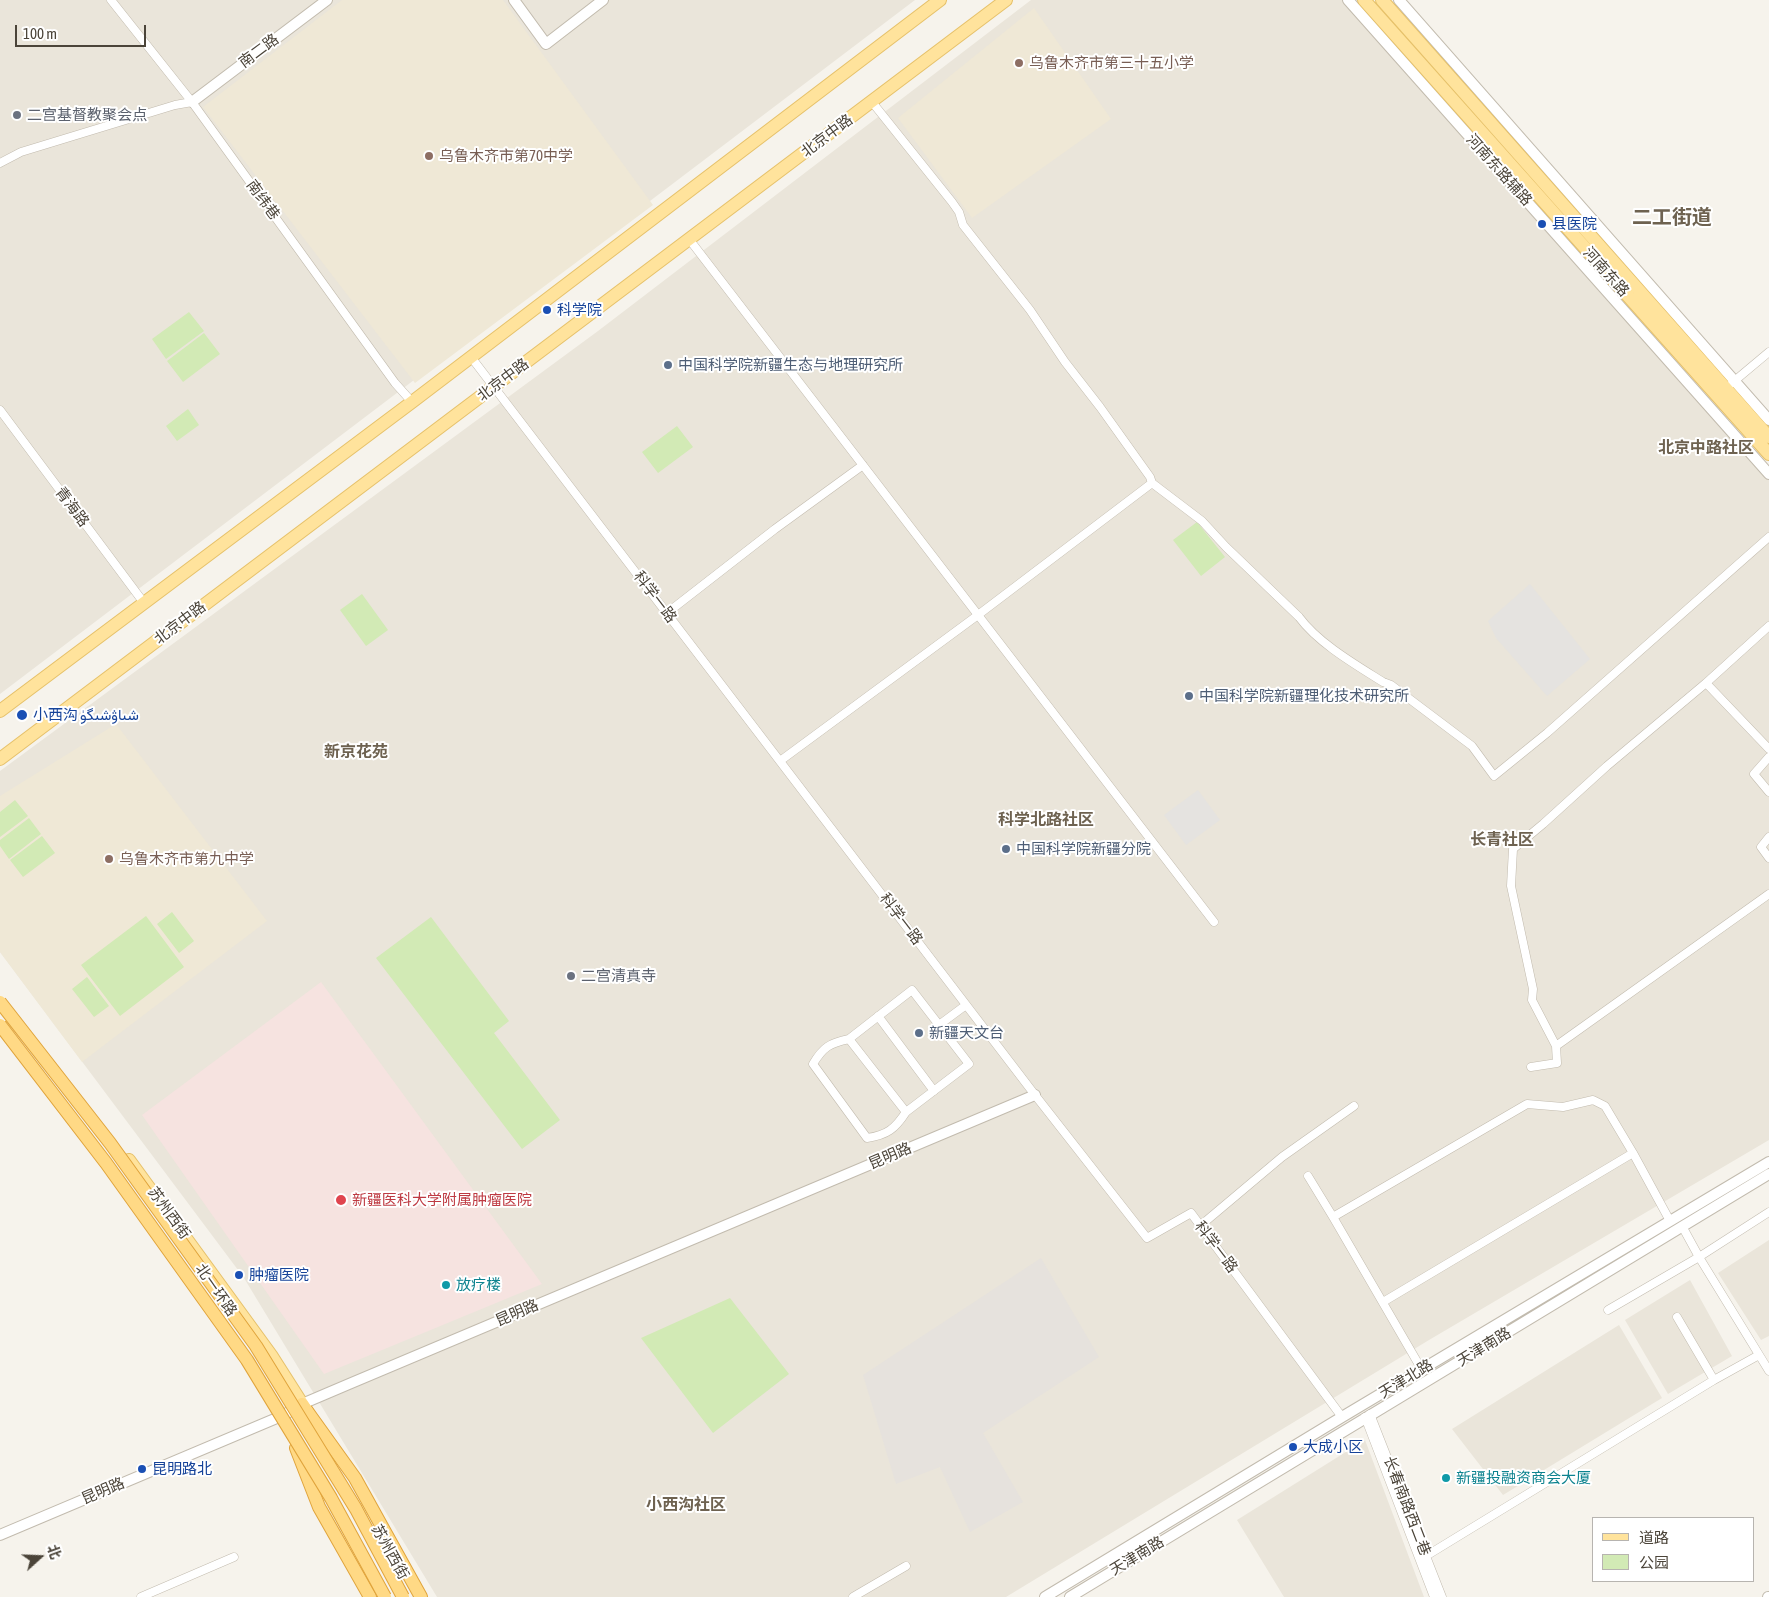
<!DOCTYPE html>
<meta charset="utf-8">
<style>
body{margin:0}
#map{position:relative;width:1769px;height:1597px;overflow:hidden;background:#f6f3ec;font-family:"Asap Condensed","Noto Sans SC",sans-serif}
canvas{display:block}
.legend{position:absolute;left:1592px;top:1517px;width:162px;height:65px;box-sizing:border-box;background:#fff;border:1px solid #b7b4b0;margin:0;padding:6px 9px;list-style:none;font-size:15px;color:#4b4439}
.legend li{display:flex;align-items:center;gap:10px;height:25px}
.legend b{width:25px;border:1px solid #b7b4b0}
.north{position:absolute;left:15px;top:1532px;width:50px;height:50px;-webkit-text-stroke:4px #fff;paint-order:stroke;rotate:70deg;font-size:14px;font-weight:700;line-height:20px;text-align:center;color:#4b4439}
.north::after{content:'';display:block;margin:auto;width:18px;height:22px;background:#4b4439;clip-path:polygon(50% 0,100% 100%,50% 72%,0 100%)}
.scale{position:absolute;left:15px;top:25px;width:131px;height:22px;box-sizing:border-box;border:2px solid #4b4439;border-top:0;padding-left:6px;font-size:15px;line-height:18px;white-space:nowrap;color:#4b4439;-webkit-text-stroke:4px #fff;paint-order:stroke}
</style>
<div id="map">
<canvas width="1769" height="1597"></canvas>
<ul class="legend">
<li><b style="height:6px;background:#ffe39c"></b>道路</li>
<li><b style="height:14px;background:#d2eab5"></b>公园</li>
</ul>
<div class="north">北</div>
<div class="scale">100 m</div>
</div>
<script>
const ctx = document.querySelector('canvas').getContext('2d');
ctx.lineJoin = 'round';
function fillPath(path, color) { ctx.fillStyle = color; ctx.fill(path, 'evenodd'); }
function strokePath(path, color, width, dash) { ctx.strokeStyle = color; ctx.lineWidth = width; ctx.lineCap = dash ? 'butt' : 'round'; ctx.setLineDash(dash || []); ctx.stroke(path); }
function label(font, color, halo, rows, align = 'center') {
  ctx.font = font + ' "Asap Condensed",Vazirmatn,"Noto Sans SC",sans-serif'; ctx.lineWidth = 4; ctx.setLineDash([]); ctx.textBaseline = 'middle'; ctx.strokeStyle = halo; ctx.fillStyle = color; for (const [text, x, y, turn = 0] of rows) {
    ctx.save(); ctx.translate(x, y); ctx.rotate((+turn || 0) * Math.PI / 180); ctx.textAlign = isNaN(turn) ? turn : align; if (halo) ctx.strokeText(text, 0, 0); ctx.fillText(text, 0, 0); ctx.restore();
  }
}
fillPath(new Path2D(`
 M0,0H915L0,694Z
 M1031,0H1347L1769,467V1140L1429,1340L1006,1597H437L244,1278L0,952V771L598,331Z
 M1769,1240V1336L1761,1340L1718,1273Z
 M1690,1280L1732,1356L1668,1394L1625,1320Z
 M1619,1325L1662,1398L1503,1495L1452,1429Z
 M1365,1440L1424,1597H1284L1237,1520Z`), '#eae5da');
fillPath(new Path2D(`
 M1041,1258L1099,1357L983,1433L1023,1502L970,1532L940,1467L896,1484L863,1375Z`), '#e6e2dd');
fillPath(new Path2D(`
 M342,0H503L653,205L415,383L203,107Z
 M1034,8L1111,119L972,218L898,118Z
 M116,724L267,921L82,1062L0,952V796Z`), '#efe8d6');
fillPath(new Path2D(`
 M321,982L542,1284L324,1374L142,1115Z`), '#f6e3e0');
fillPath(new Path2D(`
 M189,312L204,331L166,359L152,339Z
 M204,333L220,354L183,382L167,361Z
 M188,409L199,425L177,441L166,426Z
 M677,426L693,447L658,473L642,452Z
 M1197,522L1225,557L1201,576L1173,540Z
 M362,594L388,630L366,646L340,610Z
 M15,800L28,816L0,837V812Z
 M29,818L41,834L9,859L0,846V840Z
 M42,836L55,853L23,877L10,860Z
 M172,912L194,941L179,953L157,924Z
 M146,916L184,967L120,1016L81,965Z
 M431,917L509,1021L494,1033L560,1120L522,1149L376,958Z
 M87,977L109,1006L94,1017L72,989Z
 M730,1298L789,1374L713,1433L641,1338Z`), '#d2eab5');
fillPath(new Path2D(`
 M1530,584L1590,659L1547,696L1496,638L1488,621Z
 M1198,790L1220,820L1186,845L1164,815Z`), '#e5e3e0');
const minor = new Path2D(`
 M111,0L192,102L395,383L412,402
 M872,102L952,202L959,212L963,225L1030,310L1065,362L1100,407L1150,477L1152,483L1202,521L1226,547L1299,617C1318,643 1356,665 1383,682L1391,685L1472,746L1494,776L1547,733L1769,537
 M0,163L21,152L175,105L192,102
 M689,239L1214,922
 M471,357L1035,1095L1147,1238L1191,1213L1342,1417
 M1732,383L1769,352
 M0,410L144,603
 M667,613L775,529L863,465
 M1706,683L1769,749
 M1769,757L1754,774L1769,792
 M780,761L978,615L1152,483
 M1769,837L1761,847L1769,858
 M878,1016L934,1091
 M939,1025L912,990L849,1039L906,1112L969,1064L939,1025L966,1005
 M849,1039C830,1043 823,1047 813,1064L867,1138C887,1135 895,1129 906,1112
 M1556,1046L1769,894
 M1531,1067L1557,1063L1556,1046L1532,1000L1533,989L1511,886L1513,849L1543,824L1607,766L1706,683L1769,626
 M1308,1176L1333,1217L1422,1370
 M1333,1217L1527,1104L1563,1107L1593,1100L1605,1106L1633,1153
 M1200,1226L1282,1157L1354,1106
 M1682,1226L1699,1257L1769,1371
 M1383,1302L1633,1153L1670,1221
 M1608,1310L1699,1257L1769,1212
 M1677,1317L1714,1380
 M1370,1414L1442,1597
 M1365,1417L1434,1597
 M1426,1556L1714,1380L1759,1355
 M141,1597L234,1557
 M853,1597L906,1566`);
const tertiary = new Path2D(`
 M514,0L546,44L603,0
 M1348,0L1769,474
 M1399,0L1769,420
 M192,102L327,0
 M0,1535L284,1415L302,1404L349,1384L1035,1095
 M1045,1597L1342,1417L1769,1162
 M1070,1597L1769,1174
 M1768,1597H1769`);
const primary = new Path2D(`
 M1364,0L1769,454
 M1382,0L1769,437
 M0,711L412,402L940,0
 M0,759L1006,0
 M129,1160L271,1355L308,1413`);
const trunk = new Path2D(`
 M302,1404L355,1478L421,1597
 M296,1448L319,1507L370,1597`);
strokePath(minor, '#c2bbae', 9);
strokePath(tertiary, '#c2bbae', 12);
strokePath(primary, '#e6c16a', 14);
strokePath(trunk, '#e0a43c', 14);
strokePath(minor, '#fff', 8);
strokePath(tertiary, '#fff', 10);
strokePath(primary, '#ffe39c', 12);
strokePath(trunk, '#ffd985', 12);
const trunkBridge = new Path2D(`
 M0,1002L110,1143L256,1346L356,1509L403,1597
 M0,1025L106,1163L247,1360L331,1498L385,1597`);
strokePath(trunkBridge, '#e0a43c', 14, []);
strokePath(trunkBridge, '#ffd985', 12);
for (const [x, y, r, color] of [
 [1019,63,5,"#8d6e63"],
 [17,115,5,"#6b7280"],
 [429,156,5,"#8d6e63"],
 [1542,224,5,"#1a4fb4"],
 [547,310,5,"#1a4fb4"],
 [668,365,5,"#5c6f8a"],
 [1189,696,5,"#5c6f8a"],
 [22,715,6,"#1a4fb4"],
 [1006,849,5,"#5c6f8a"],
 [109,859,5,"#8d6e63"],
 [571,976,5,"#6b7280"],
 [919,1033,5,"#5c6f8a"],
 [341,1200,6,"#e0444e"],
 [239,1275,5,"#1a4fb4"],
 [446,1285,5,"#0f9aa8"],
 [1293,1447,5,"#1a4fb4"],
 [142,1469,5,"#1a4fb4"],
 [1446,1478,5,"#0f9aa8"]
]) { const dot = new Path2D(); dot.arc(x, y, r, 0, 2 * Math.PI); ctx.fillStyle = color; ctx.fill(dot); strokePath(dot, '#fff', 2); }
label('15px', '#4b4439', '#fff', [
 ["南二路",259,51,-37],
 ["北京中路",827,136,-37],
 ["河南东路辅路",1499,170,48],
 ["南纬巷",263,200,54],
 ["河南东路",1606,272,48],
 ["北京中路",503,380,-37],
 ["青海路",72,507,53],
 ["科学一路",655,597,53],
 ["北京中路",180,623,-37],
 ["科学一路",901,919,53],
 ["昆明路",890,1156,-23],
 ["苏州西街",169,1213,54],
 ["科学一路",1216,1247,53],
 ["北一环路",216,1290,55],
 ["昆明路",517,1313,-23],
 ["天津南路",1484,1347,-31],
 ["天津北路",1406,1379,-31],
 ["昆明路",103,1491,-23],
 ["长春南路西二巷",1407,1506,69],
 ["苏州西街",390,1552,61],
 ["天津南路",1137,1556,-31]
]);
label('15px', '#785e54', '#fff', [
 ["乌鲁木齐市第三十五小学",1029,63],
 ["乌鲁木齐市第70中学",439,156],
 ["乌鲁木齐市第九中学",119,859]
], 'left');
label('15px', '#5b616d', '#fff', [
 ["二宫基督教聚会点",27,115],
 ["二宫清真寺",581,976]
], 'left');
label('15px', '#164399', '#fff', [
 ["县医院",1552,224],
 ["科学院",557,310],
 ["小西沟 شىاۋشىگۈ",33,715],
 ["肿瘤医院",249,1275],
 ["大成小区",1303,1447],
 ["昆明路北",152,1469]
], 'left');
label('15px', '#4e5e75', '#fff', [
 ["中国科学院新疆生态与地理研究所",678,365],
 ["中国科学院新疆理化技术研究所",1199,696],
 ["中国科学院新疆分院",1016,849],
 ["新疆天文台",929,1033]
], 'left');
label('15px', '#be3a42', '#fff', [
 ["新疆医科大学附属肿瘤医院",352,1200]
], 'left');
label('15px', '#0d838f', '#fff', [
 ["放疗楼",456,1285],
 ["新疆投融资商会大厦",1456,1478]
], 'left');
label('bold 16px', '#6e6250', '#fff', [
 ["北京中路社区",1706,448],
 ["新京花苑",356,752],
 ["科学北路社区",1046,820],
 ["长青社区",1502,840],
 ["小西沟社区",686,1505]
]);
label('bold 20px', '#6e6250', '#fff', [
 ["二工街道",1672,218]
]);
</script>
